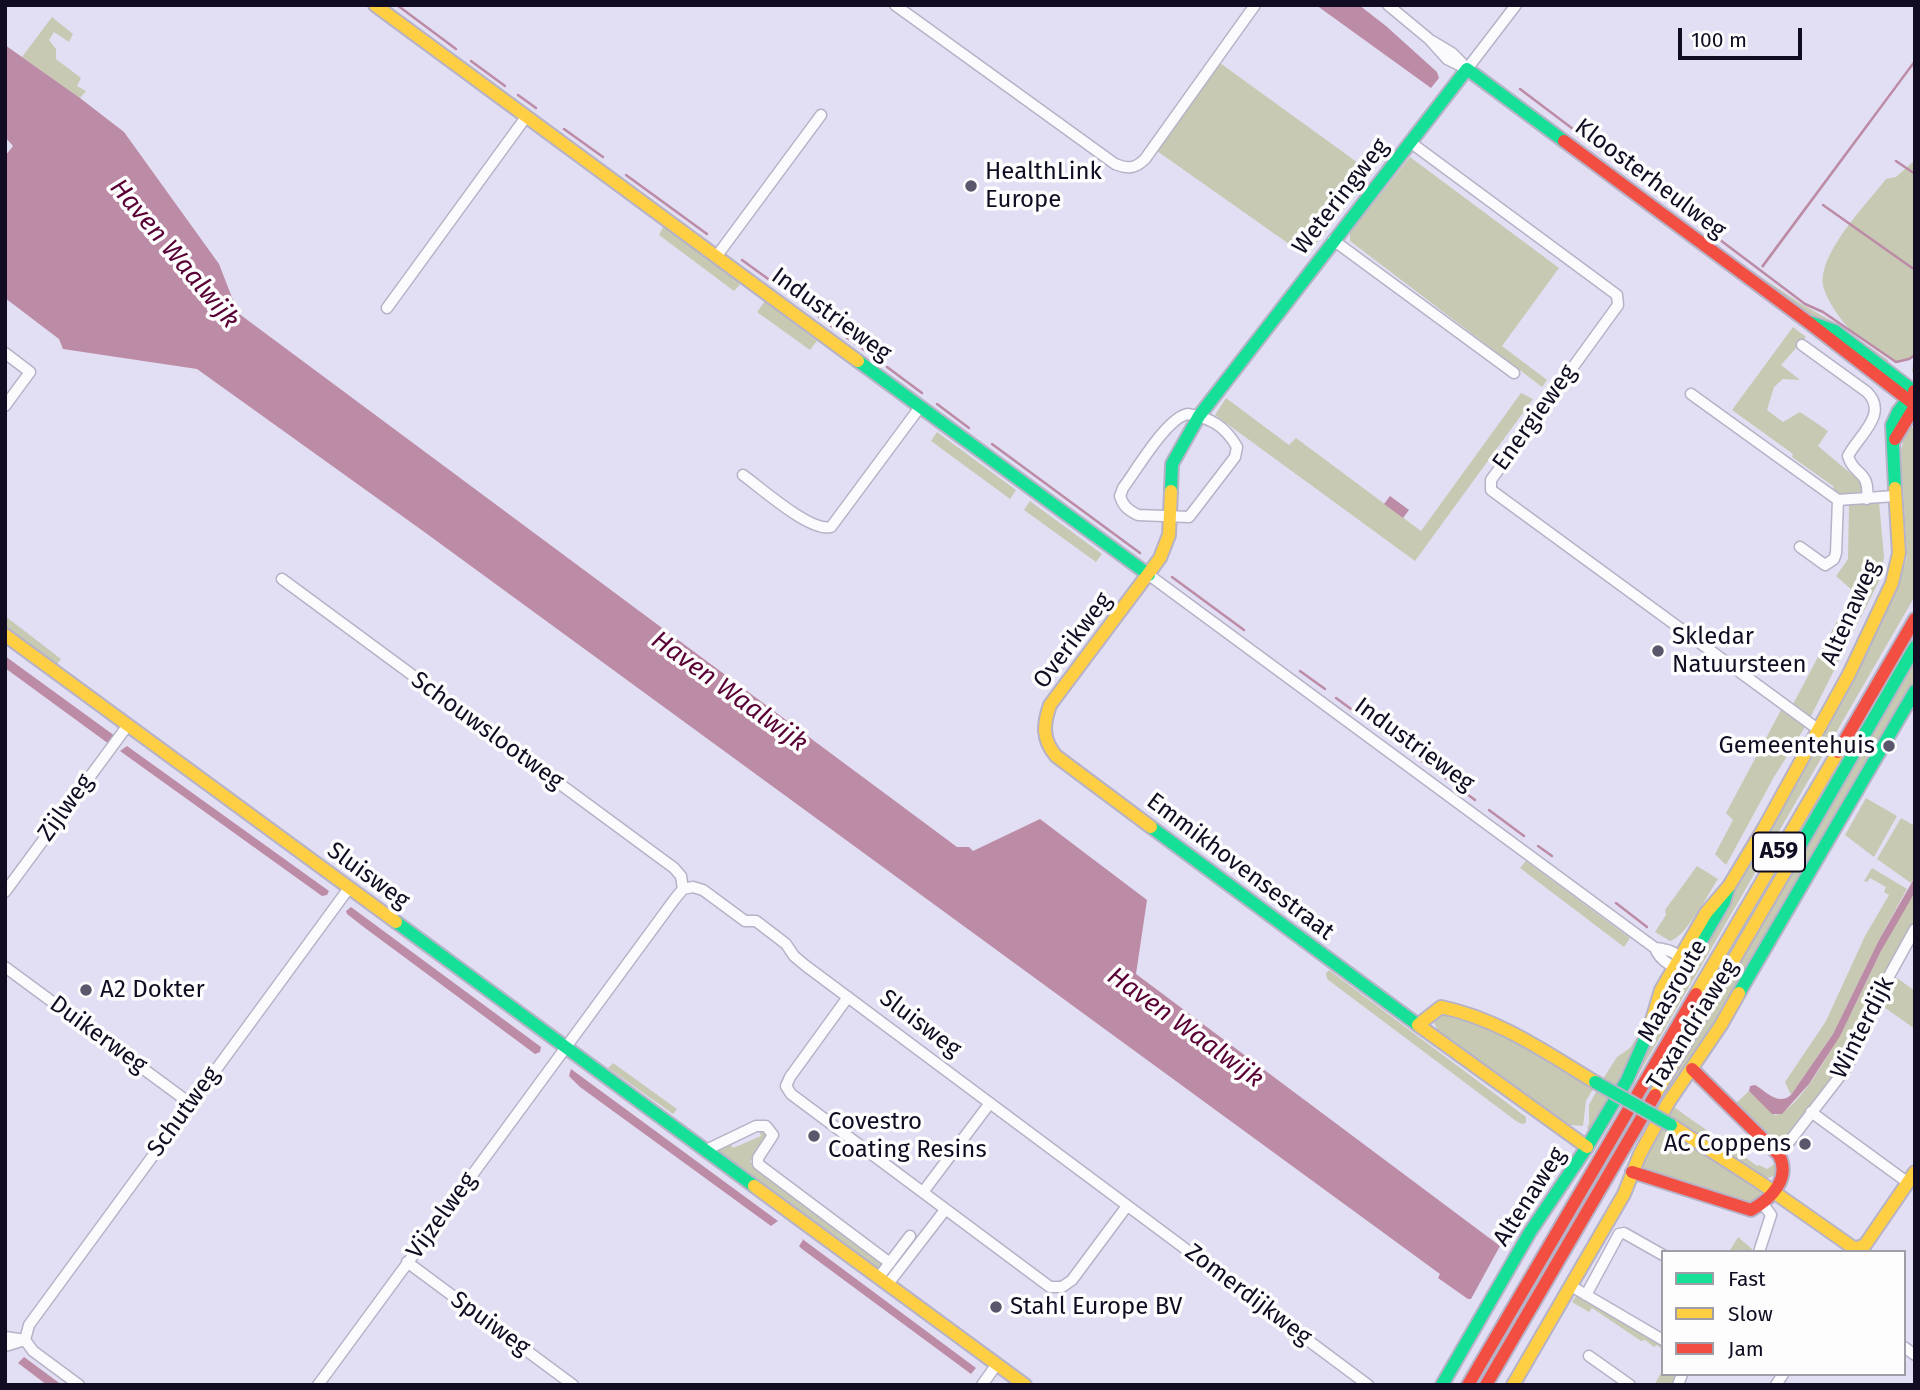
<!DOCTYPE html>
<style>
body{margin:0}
#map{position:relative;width:1920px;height:1390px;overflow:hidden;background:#e2dff4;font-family:"Fira Sans",sans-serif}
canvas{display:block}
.frame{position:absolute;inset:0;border:7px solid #110c22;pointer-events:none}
.legend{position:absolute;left:1661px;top:1250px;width:245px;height:126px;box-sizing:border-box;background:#fdfdfd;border:2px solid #9f9da5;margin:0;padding:9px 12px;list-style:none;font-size:21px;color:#110c22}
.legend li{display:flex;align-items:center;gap:14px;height:35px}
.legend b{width:35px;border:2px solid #9f9da5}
.scale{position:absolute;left:1678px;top:28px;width:124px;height:32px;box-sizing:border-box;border:4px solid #110c22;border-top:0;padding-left:9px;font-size:21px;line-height:24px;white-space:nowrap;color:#110c22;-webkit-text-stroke:5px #fdfdfd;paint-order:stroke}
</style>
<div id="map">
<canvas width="1920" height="1390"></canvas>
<div class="frame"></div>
<ul class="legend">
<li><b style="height:9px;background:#16e098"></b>Fast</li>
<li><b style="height:9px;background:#ffcf43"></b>Slow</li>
<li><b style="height:9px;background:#f24e42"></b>Jam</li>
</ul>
<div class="scale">100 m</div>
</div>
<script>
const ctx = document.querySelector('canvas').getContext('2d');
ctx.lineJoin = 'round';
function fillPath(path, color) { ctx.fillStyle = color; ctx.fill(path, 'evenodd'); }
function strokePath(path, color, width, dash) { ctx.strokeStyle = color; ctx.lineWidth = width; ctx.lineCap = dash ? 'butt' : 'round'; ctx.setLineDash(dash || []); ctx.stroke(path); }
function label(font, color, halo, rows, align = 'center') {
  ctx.font = font + ' "Fira Sans",sans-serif'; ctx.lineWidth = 7; ctx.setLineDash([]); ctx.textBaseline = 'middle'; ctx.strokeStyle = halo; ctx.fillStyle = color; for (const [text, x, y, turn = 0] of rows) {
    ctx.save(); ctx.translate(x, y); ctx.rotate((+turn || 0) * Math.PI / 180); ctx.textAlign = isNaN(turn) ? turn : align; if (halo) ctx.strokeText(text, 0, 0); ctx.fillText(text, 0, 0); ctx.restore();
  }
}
fillPath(new Path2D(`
 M52,17L73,34L69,42L54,32L49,40L56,49V59L81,78L77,86L86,91L80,98L22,57Z
 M1220,63L1372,173L1306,256L1157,151Z
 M1410,157L1559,268L1502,346L1547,380L1542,387L1350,241V233Z
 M1915,160V374L1912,372L1914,357L1896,363C1880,351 1857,339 1844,323C1837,314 1825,297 1823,285C1819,252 1867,204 1886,179L1896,177Z
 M664,225L742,282L734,291L659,235Z
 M1719,249L1803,305L1839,325L1888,360L1890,368L1805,315Z
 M765,301L817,341L810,350L757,312Z
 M1793,327L1806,337L1781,365L1800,380L1783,379L1774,387L1767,410L1783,422L1800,412L1828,431L1818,446L1855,477L1861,476L1864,490L1860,495L1847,496L1834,491L1833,486L1792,457L1793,454L1732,410Z
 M1521,393L1533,399L1415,561L1215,415L1226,398L1289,445L1296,438L1421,531Z
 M1911,427L1915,428V596L1626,1096L1676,992L1857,673L1898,583L1907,557L1901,451L1905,432Z
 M937,432L1016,490L1010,499L931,441Z
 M1030,501L1102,554L1096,562L1024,510Z
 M1879,502L1884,557L1880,579L1810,718L1792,706L1853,591L1836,576L1848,559L1849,505Z
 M5,616L61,659L56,666L5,628Z
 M1915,661V683L1705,1046L1653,1125L1648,1122Z
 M1781,710L1805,727L1774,777L1726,865L1715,854L1733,820L1726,813Z
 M1866,798L1897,816L1874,857L1845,835Z
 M1901,818L1915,826V877L1911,883L1877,859Z
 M1526,861L1630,938L1624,947L1520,868Z
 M1697,866L1718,879C1708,894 1686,937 1670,941L1655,932L1666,915L1665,910Z
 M1872,868L1907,889L1879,940L1833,1034L1791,1095L1785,1082L1826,1021L1865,936L1889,895L1884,892L1886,887L1870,878L1867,882L1864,881Z
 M1915,892V925L1845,1065L1782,1145H1777L1734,1105L1749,1091L1775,1115C1810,1109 1866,981 1882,949C1893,929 1903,910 1915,892Z
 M1329,970L1526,1117V1123L1522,1124L1516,1121L1327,979L1326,973Z
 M1897,978L1915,991V1029L1881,1005L1893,980Z
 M1452,1013L1506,1035L1595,1086L1586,1101L1583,1126L1558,1124L1439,1034L1434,1022L1444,1014Z
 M1643,1028L1614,1089L1601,1082L1617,1057L1630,1048Z
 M613,1063L677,1109L673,1114L608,1068Z
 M1597,1090L1611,1097L1596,1124L1589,1130L1587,1128L1589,1123V1105Z
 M1674,1107C1701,1127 1730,1145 1757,1166L1759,1165L1767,1169L1777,1162L1779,1166L1776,1175L1765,1179L1675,1120L1669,1116Z
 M1662,1127L1686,1139L1760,1190L1761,1197L1753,1206L1643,1169L1647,1153Z
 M760,1128L769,1134L750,1162L882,1260L883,1265L880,1269H876L721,1154L719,1150L721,1146L729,1142L733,1148L761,1136L758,1129Z
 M1738,1237L1752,1249L1751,1252H1729Z
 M1578,1293L1663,1343V1350L1657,1345L1654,1347L1645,1340L1641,1341L1592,1308L1589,1312L1572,1302Z
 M1663,1370V1374H1677L1673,1385H1654Z`), '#c8c9b3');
fillPath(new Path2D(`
 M1316,5H1359L1386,26L1437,72L1439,78L1431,88Z
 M5,45L80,98L124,132L219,264L238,313L957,847H969L973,851L1040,819L1147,900L1136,974L1500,1246L1471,1299H1468L1438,1278L1440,1274L423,531L197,369L63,349L59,339L5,298V156L13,146L5,137Z
 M1915,59V63L1763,268L1761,266Z
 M1390,496L1409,510L1403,518L1384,504Z
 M5,656L115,736L109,744L5,668Z
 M127,746L329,891L327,895L322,896L120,751Z
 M1915,877V892L1881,951L1840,1036L1809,1084L1782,1114H1772L1749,1091L1750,1086L1755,1085C1767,1092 1778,1106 1791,1095L1833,1034L1879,940Z
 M351,907L541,1047L540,1052L535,1054L365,928L347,914L346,911Z
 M571,1069L778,1221L771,1226L580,1087L569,1076Z
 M801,1238L976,1368L971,1374L802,1249L799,1246L803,1240Z
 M24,1357L62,1385H47L18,1363Z`), '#bc8ba6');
strokePath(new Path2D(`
 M397,5L456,49
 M471,61L505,86
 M1520,89L1805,304L1823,312L1896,362L1909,359L1915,355
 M518,95L536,108
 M564,129L603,157
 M1896,161L1915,174
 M626,175L707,234
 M1823,205L1915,270
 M742,260L804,305
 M819,317L834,328
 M846,337L874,357
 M887,367L922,393
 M937,404L969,428
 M992,444L1140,553
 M1172,577L1244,630
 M1300,671L1325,689
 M1336,698L1391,738
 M1402,746L1426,764
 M1437,772L1475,800
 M1489,810L1524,836
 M1538,846L1552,856
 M1616,903L1647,927`), '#bc8ba6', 2.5);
const street = new Path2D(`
 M895,5L1115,164C1128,169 1135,169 1145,159L1255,5
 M1388,5L1429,39L1447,59L1467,69
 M1432,41L1452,53L1462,63
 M1467,69L1516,5
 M1410,142L1617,295L1618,305L1491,480V490L1819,730
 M1333,240L1514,373
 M716,257L821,115
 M387,308L526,117
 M1802,345L1867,392C1889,414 1859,435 1848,456C1854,477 1870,469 1867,499
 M5,353L30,372L5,406
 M1691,394L1838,500L1895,496
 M1188,414C1211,418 1225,426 1237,447L1235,457L1189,517L1138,515C1128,510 1123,506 1120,496L1123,488C1136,471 1167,417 1188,414Z
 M743,475C761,488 810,532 831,527L920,407
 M1800,547L1825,565L1834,559L1836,553L1838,500
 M1149,575L1655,948C1659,958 1668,966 1679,967
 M282,579L674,868L681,876L683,889
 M5,892L128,725
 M1655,948C1665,949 1677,951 1682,961
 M5,967L191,1104
 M848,997L790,1077L786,1086L791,1094L1050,1287H1062L1072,1280L1127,1206
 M1811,1112L1907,1182
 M706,1150L756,1126H766L773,1135L758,1158V1164L890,1263
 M1779,1155L1847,1067L1883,987L1915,929
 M923,1192L990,1103
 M1759,1252L1771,1215L1763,1204
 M407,1262L573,1385
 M879,1277L910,1236
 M888,1284L945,1210
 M1571,1286L1663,1340
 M1586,1295L1619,1234L1624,1233L1663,1255
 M5,1337L25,1340L33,1351L79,1385
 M25,1340L29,1325L349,888
 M5,1346L25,1340
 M1904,1347L1915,1355
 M1589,1356L1630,1385
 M318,1385L674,900L683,889L693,887L703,890L745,921H756L786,944L794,956L806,966L1368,1385
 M982,1385L997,1364
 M1678,1385L1682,1374
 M1776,1385L1783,1374`);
const fast = new Path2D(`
 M1809,322L1835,331L1915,392
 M858,361L1149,575
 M1895,488L1892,425L1898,412L1912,394
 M1171,491L1172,464L1199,416L1467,69L1564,141
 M1151,827L1418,1025
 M1793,858L1915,647
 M396,922L754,1186
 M1739,993L1915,691
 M1442,1385L1530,1232L1587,1147L1627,1080L1649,1030L1724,902L1728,889`);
const slow = new Path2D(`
 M375,5L858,361
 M5,635L396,922
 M1151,827L1056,756C1042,739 1043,725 1050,705L1160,558L1169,535L1171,491
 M1696,994L1838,752
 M1649,1030L1661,990L1706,913L1729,886L1764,828L1849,674L1892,583L1899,553L1895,488
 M1655,1095L1793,858
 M1671,1125L1758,1181L1855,1249L1865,1245L1915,1172
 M1587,1147L1418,1025L1441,1007C1499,1019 1545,1052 1595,1082
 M754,1186L1025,1385
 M1513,1385L1624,1194L1640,1154L1668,1103L1721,1025L1739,993`);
const jam = new Path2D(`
 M1564,141L1808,322L1915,405
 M1914,391H1915
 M1895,439L1915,406
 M1838,752L1915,619
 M1632,1172L1751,1210C1771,1199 1791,1179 1779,1155L1692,1069
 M1468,1385L1696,994
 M1486,1385L1655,1095`);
strokePath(street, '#b6b2c7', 13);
strokePath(fast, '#b6b2c7', 16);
strokePath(slow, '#b6b2c7', 16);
strokePath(jam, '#b6b2c7', 16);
strokePath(street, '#fbfafd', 10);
strokePath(fast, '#16e098', 12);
strokePath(slow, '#ffcf43', 12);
strokePath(jam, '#f24e42', 12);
const fastBridge = new Path2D(`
 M1595,1082L1671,1125`);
strokePath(fastBridge, '#b6b2c7', 16, []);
strokePath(fastBridge, '#16e098', 12);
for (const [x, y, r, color] of [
 [971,186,7,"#5a566c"],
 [1658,651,7,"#5a566c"],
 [1889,746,7,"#5a566c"],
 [86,990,7,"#5a566c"],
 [814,1136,7,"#5a566c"],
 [1805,1144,7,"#5a566c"],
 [996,1307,7,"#5a566c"]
]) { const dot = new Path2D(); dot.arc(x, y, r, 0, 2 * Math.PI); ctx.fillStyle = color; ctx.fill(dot); strokePath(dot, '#fdfdfd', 2.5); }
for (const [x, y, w] of [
 [1779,852,52]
]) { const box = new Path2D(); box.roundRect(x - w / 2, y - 19.5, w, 39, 5); ctx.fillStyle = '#fdfdfd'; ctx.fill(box); strokePath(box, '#110c22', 2); }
label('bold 23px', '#110c22', null, [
 ["A59",1779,852]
]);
label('24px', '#110c22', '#fdfdfd', [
 ["HealthLink",985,172],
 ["Europe",985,200],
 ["Skledar",1672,637],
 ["Natuursteen",1672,665],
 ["Gemeentehuis",1875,746,"right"],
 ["A2 Dokter",100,990],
 ["Covestro",828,1122],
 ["Coating Resins",828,1150],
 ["AC Coppens",1791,1144,"right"],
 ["Stahl Europe BV",1010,1307]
], 'left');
label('24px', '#110c22', '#fdfdfd', [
 ["Kloosterheulweg",1650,179,37],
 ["Weteringweg",1341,197,-52],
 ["Industrieweg",831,315,36],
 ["Energieweg",1535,418,-54],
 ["Altenaweg",1851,613,-66],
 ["Overikweg",1073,641,-53],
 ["Schouwslootweg",487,731,36],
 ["Industrieweg",1414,745,36],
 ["Zijlweg",66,808,-54],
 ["Emmikhovensestraat",1240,867,37],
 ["Sluisweg",368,876,36],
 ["Maasroute",1673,991,-60],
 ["Sluisweg",920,1024,37],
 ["Taxandriaweg",1693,1025,-58],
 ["Winterdijk",1863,1028,-63],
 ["Duikerweg",98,1035,36],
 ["Schutweg",184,1112,-54],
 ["Altenaweg",1530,1197,-57],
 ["Vijzelweg",442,1216,-54],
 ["Zomerdijkweg",1248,1295,37],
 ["Spuiweg",490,1324,36]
]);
label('italic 26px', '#590035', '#fdfdfd', [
 ["Haven Waalwijk",174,254,50],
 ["Haven Waalwijk",729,692,36],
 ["Haven Waalwijk",1185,1028,36]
]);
</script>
